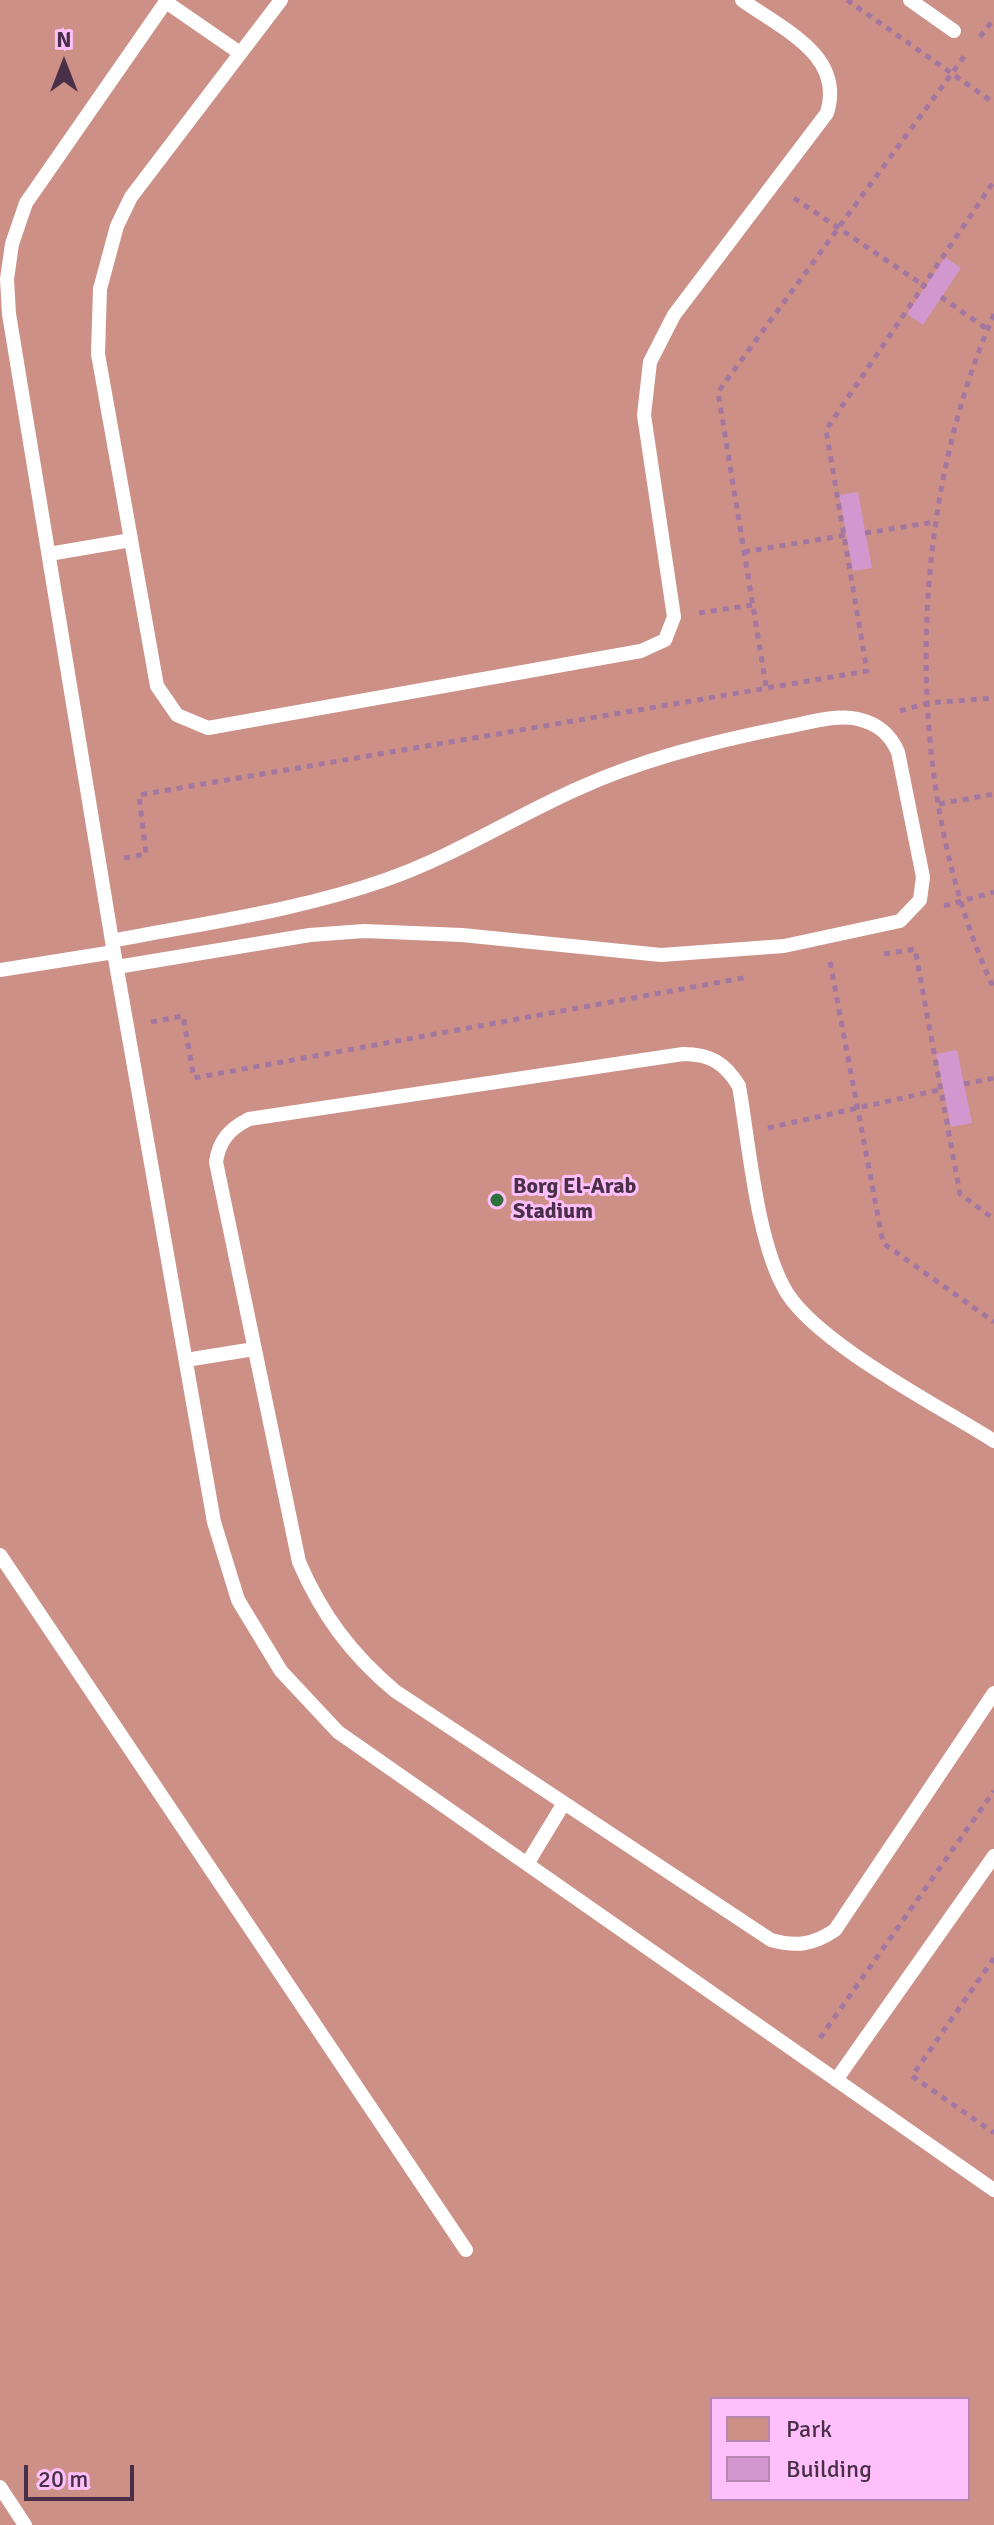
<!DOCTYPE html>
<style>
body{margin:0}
#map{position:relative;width:994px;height:2525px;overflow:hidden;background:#f1b3ed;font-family:Signika,sans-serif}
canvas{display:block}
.legend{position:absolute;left:710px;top:2397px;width:260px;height:104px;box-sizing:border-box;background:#ffbffb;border:2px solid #b686b3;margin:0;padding:10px 14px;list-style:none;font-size:24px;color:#493048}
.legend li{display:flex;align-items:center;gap:16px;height:40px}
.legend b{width:40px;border:2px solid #b686b3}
.north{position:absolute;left:24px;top:24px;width:80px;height:80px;-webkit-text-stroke:6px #ffbffb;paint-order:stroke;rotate:0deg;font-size:22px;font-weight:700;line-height:32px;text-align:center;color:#493048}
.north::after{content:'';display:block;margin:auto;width:28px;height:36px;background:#493048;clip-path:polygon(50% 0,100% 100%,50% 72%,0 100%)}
.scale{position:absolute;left:24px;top:2465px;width:110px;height:36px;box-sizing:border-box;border:4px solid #493048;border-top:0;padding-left:10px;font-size:24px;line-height:28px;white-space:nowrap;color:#493048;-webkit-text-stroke:6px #ffbffb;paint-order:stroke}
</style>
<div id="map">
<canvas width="994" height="2525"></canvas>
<ul class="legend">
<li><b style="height:22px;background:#cc9087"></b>Park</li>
<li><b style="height:22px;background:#d297ce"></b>Building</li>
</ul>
<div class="north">N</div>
<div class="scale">20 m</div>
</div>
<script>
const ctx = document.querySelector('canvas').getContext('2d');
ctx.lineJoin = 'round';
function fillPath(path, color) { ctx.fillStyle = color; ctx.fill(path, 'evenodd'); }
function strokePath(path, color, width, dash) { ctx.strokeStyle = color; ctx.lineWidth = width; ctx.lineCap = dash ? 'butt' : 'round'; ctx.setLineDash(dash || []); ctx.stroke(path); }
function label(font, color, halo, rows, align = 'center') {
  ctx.font = font + ' Signika,sans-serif'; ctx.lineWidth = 6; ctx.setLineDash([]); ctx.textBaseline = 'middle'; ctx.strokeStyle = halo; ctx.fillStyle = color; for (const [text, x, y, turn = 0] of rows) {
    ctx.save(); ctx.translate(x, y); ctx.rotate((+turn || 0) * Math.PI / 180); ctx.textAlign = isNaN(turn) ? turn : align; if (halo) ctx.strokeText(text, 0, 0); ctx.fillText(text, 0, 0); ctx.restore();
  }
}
fillPath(new Path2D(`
 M0,0H994V2525H0ZM712,2399H968V2499H712Z`), '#cc9087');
fillPath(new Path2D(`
 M945,257L961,268L923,325L907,314Z
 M858,492L872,568L853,571L839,495Z
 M957,1050L972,1123L951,1127L936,1054Z`), '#d297ce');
strokePath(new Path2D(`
 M847,0L994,103
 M980,37L994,19
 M794,198L926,287
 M941,297L987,329
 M994,314C906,514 901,789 994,989
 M865,533L935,522
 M744,552L846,535
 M699,613L752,605
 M766,686L718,392L966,54
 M900,711L928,703L994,698
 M939,804L994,794
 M124,858L146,854L139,795L867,671L826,430L994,181
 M944,906L994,892
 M884,954L915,949L960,1194L994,1219
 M830,962L883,1243L994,1322
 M151,1022L183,1016L194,1078L748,977
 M964,1084L994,1078
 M768,1128L943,1089
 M994,1958L912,2076L994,2133
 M820,2038L994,1791`), '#a477a1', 5, [6, 6]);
strokePath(new Path2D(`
 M167,0L26,203L12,244L7,279L9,314L112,941L214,1522L238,1600L281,1671L338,1732L994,2190
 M281,0L131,197L117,226L100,289L98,354L157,686L177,715L208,728L641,651L665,640L674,617L644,415L650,362L674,315L827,113C845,55 782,29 742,0
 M910,0L954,31
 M166,2L240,53
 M49,554L131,540
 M112,941C203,923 297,911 385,880C452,857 512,818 577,789C643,759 715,741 786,727C809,723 835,714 858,719C878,724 890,734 898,752L923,877L920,900L900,921L784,946L661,955L462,935L364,931L310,935L117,967
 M0,970L114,952
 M186,1360L254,1349
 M994,1441C939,1406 820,1345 787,1293C757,1245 749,1144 739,1086C725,1063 710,1054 683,1054L249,1119C229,1129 219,1141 216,1162L299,1562C322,1615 351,1654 395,1691L771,1940C796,1947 813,1945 835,1930L994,1693
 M0,1555L466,2250
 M527,1864L564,1803
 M836,2080L994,1856
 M0,2487L25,2525`), '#fff', 14);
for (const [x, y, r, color] of [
 [497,1200,8,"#2d713d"]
]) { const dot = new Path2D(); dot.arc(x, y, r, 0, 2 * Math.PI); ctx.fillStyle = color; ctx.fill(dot); strokePath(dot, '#ffbffb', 3); }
label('bold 22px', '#493048', '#ffbffb', [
 ["Borg El-Arab",513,1187],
 ["Stadium",513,1212]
], 'left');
</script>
